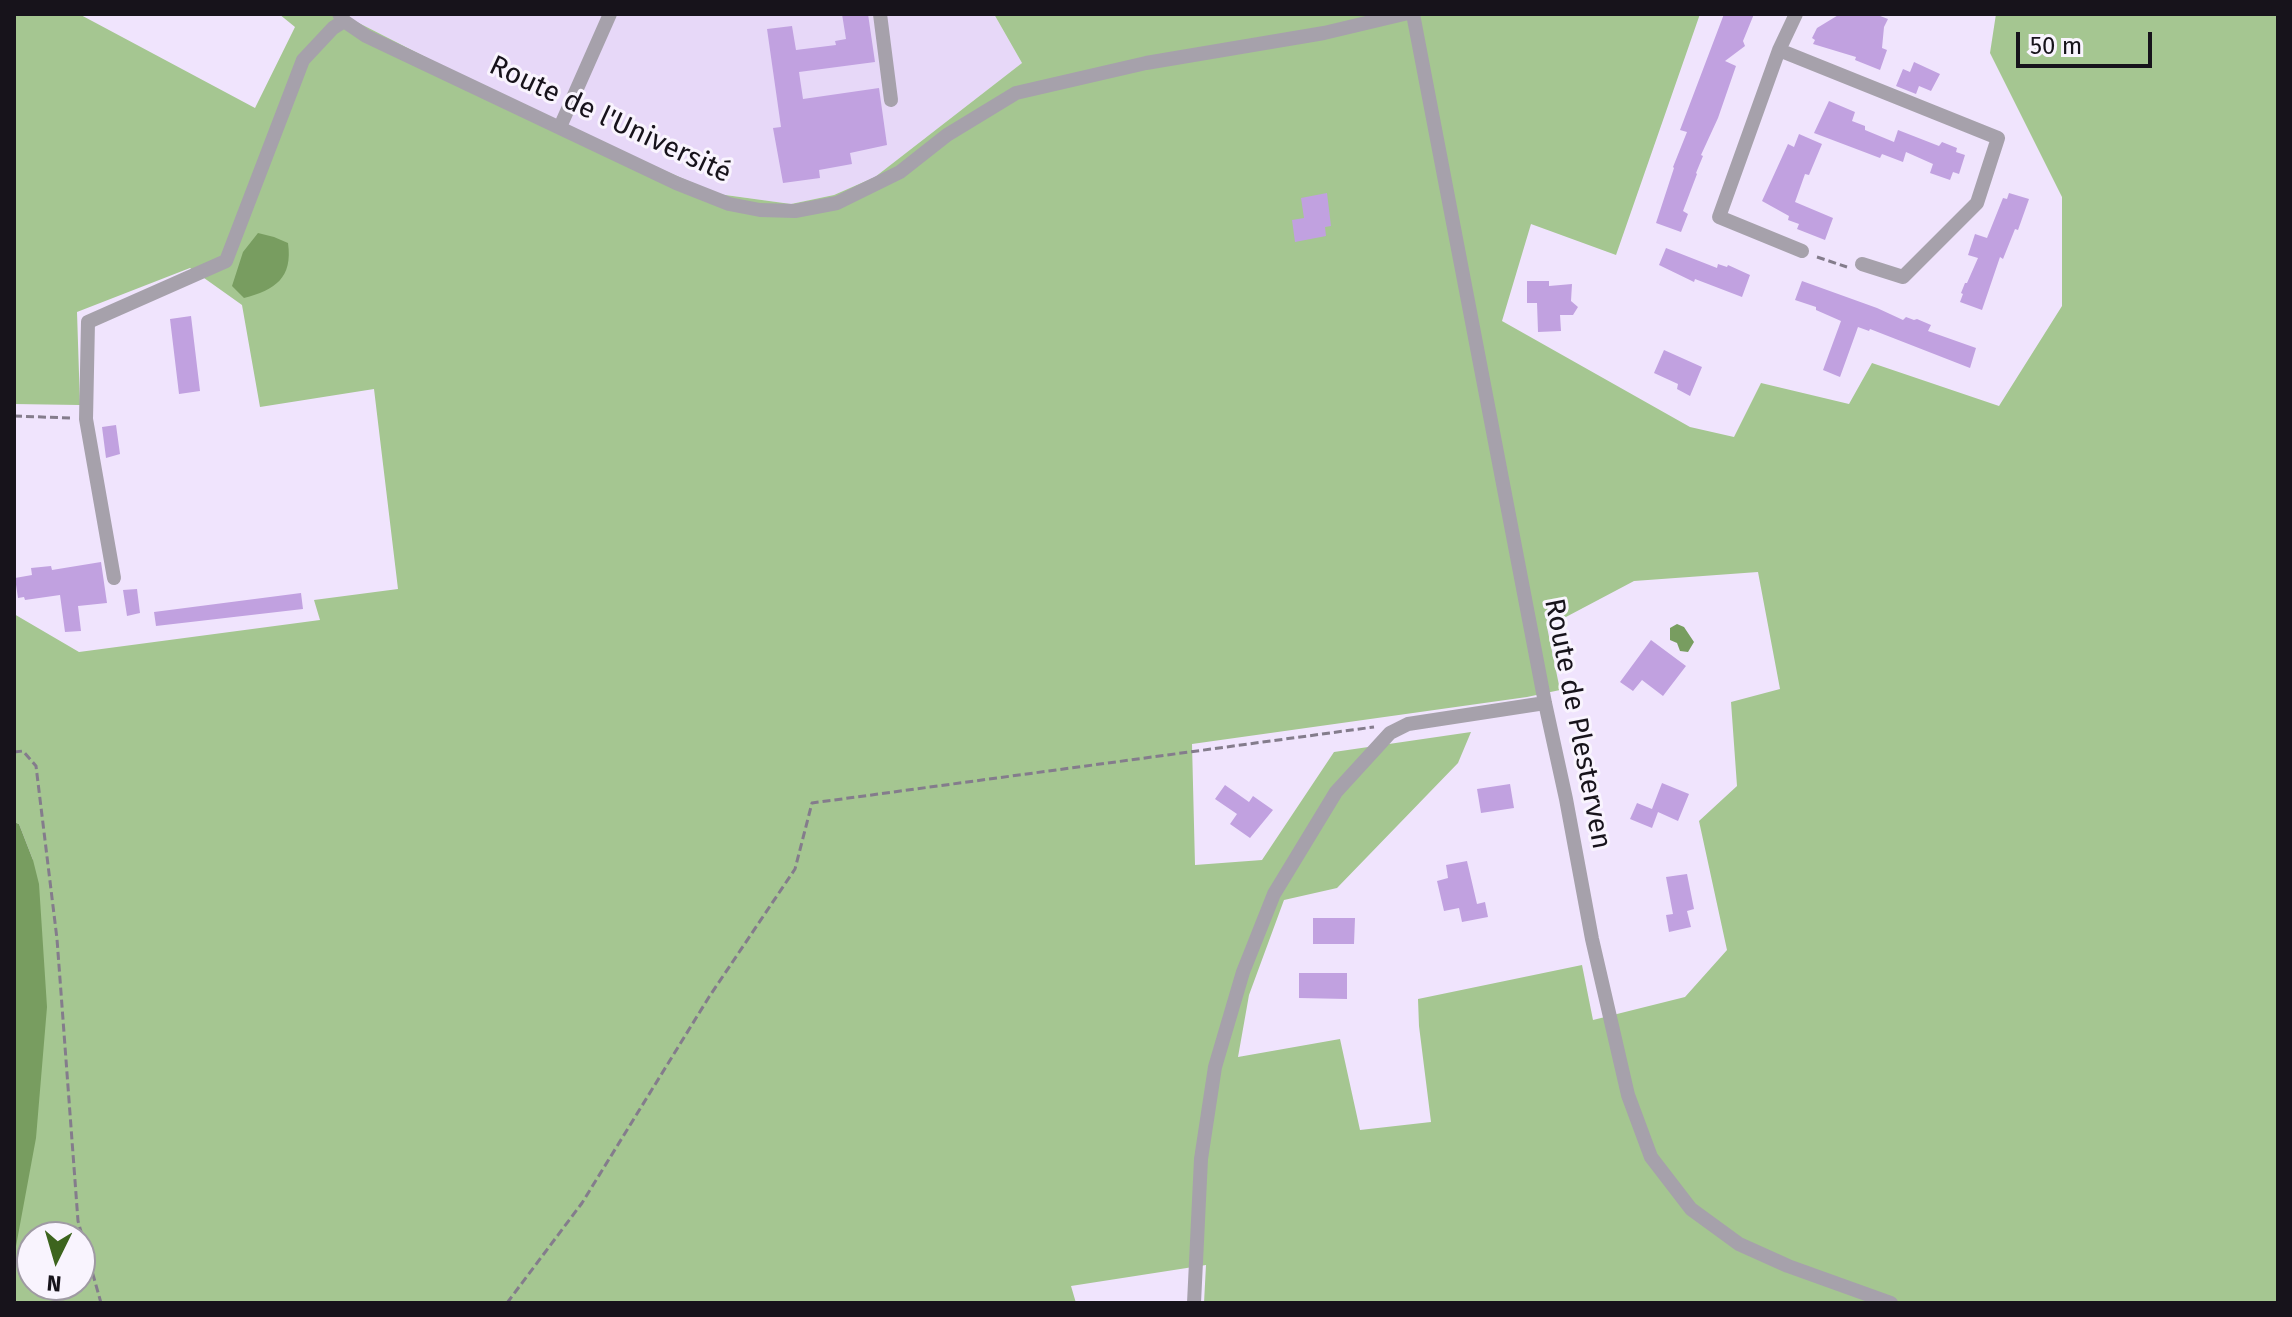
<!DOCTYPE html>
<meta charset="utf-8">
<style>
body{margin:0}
#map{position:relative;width:2292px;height:1317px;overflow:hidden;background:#f0e4fd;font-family:"Fira Sans",sans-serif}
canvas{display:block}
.frame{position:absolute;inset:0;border:16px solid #17131b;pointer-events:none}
.north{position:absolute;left:16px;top:1221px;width:80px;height:80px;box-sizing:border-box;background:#f9f4fe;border:2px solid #9f9aa3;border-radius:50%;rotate:185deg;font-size:22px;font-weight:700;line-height:32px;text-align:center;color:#17131b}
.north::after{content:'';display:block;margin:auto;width:28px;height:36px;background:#3d641e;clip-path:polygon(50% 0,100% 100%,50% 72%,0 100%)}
.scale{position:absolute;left:2016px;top:32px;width:136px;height:36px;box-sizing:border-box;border:4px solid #17131b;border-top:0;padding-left:10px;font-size:24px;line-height:28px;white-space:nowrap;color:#17131b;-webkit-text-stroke:6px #f9f4fe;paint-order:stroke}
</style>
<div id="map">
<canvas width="2292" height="1317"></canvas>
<div class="frame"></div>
<div class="north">N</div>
<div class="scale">50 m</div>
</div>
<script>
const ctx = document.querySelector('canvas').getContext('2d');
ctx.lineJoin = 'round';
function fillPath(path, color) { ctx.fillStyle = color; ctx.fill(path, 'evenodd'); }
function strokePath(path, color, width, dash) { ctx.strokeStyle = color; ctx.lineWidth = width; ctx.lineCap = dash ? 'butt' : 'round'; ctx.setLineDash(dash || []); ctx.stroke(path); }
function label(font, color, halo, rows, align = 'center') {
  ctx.font = font + ' "Fira Sans",sans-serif'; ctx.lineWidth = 6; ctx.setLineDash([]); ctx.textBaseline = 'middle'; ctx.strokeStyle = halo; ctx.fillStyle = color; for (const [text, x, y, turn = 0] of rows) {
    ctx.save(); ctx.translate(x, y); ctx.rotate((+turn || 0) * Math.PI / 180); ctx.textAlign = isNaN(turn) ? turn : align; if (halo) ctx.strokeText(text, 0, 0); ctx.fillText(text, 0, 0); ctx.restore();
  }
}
fillPath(new Path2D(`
 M348,14H994L1022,63L875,177L834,195L791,204L718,194L543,117L351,19Z`), '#e7d8f8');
fillPath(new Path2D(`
 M14,14H79L255,108L295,27L279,14H348L351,19L543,117L718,194L791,204L834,195L875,177L1022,63L994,14H1700L1616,255L1531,224L1502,321L1690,427L1734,437L1761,383L1849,404L1872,363L1999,406L2062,306V197L1990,53L1996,14H2278V1303H1204L1206,1265L1071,1286L1076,1303H14V847L33,860L19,824L14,822V614L79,652L320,620L314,600L398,589L374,389L260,407L242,305L190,268L77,312L80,405L14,404ZM1758,572L1780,689L1731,702L1737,786L1699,821L1727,950L1685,997L1593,1020L1582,965L1418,999L1419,1026L1431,1122L1360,1130L1340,1039L1238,1057L1249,995L1284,900L1337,888L1458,763L1471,732L1334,752L1262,860L1195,865L1192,744L1527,697L1560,690L1547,627L1634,581ZM32,1237H80V1285H32Z`), '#a5c691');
fillPath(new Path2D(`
 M258,233L274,237L288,243C293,278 275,290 244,298L232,286L243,252Z
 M1677,624L1684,627L1694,642L1688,652L1680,651L1677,643L1670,640V628Z
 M14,822L19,824L33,860L39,884L47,1007L36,1138L14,1257Z`), '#789d60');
fillPath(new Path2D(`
 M842,14H868L875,62L799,72L803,99L879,88L887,145L850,153L852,164L819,170L820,178L783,183L773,128L781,127L767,29L792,26L796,50L836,45L835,41L846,39Z
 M1724,14H1754L1743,41L1745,46L1725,61L1736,66L1718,118L1701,155L1703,156L1696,173L1697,174L1683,211L1688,214L1681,232L1656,223L1674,168L1673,167L1687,132L1680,130Z
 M1840,14H1875L1888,19L1884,27L1882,48L1887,50L1880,70L1855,60L1856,57L1813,44L1815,40L1812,38L1817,28Z
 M1914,62L1940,74L1931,91L1919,86L1916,94L1896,86L1903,69L1910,72Z
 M1829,101L1855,112L1852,121L1865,126V130L1894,142L1898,130L1939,146L1942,142L1957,148L1956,152L1965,155L1959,174L1953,172L1950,180L1930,173L1933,164L1906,152L1903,162L1882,154L1880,158L1814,133Z
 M1799,134L1822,144L1809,175L1805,174L1795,202L1833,218L1825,240L1797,229L1799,224L1788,220L1789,216L1762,201L1788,144L1794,147Z
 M1327,193L1331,226L1325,227L1326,236L1295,242L1292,220L1304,218L1301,198Z
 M2009,193L2029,199L2018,230L2015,229L2003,259L2000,257L1982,310L1960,302L1963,294L1961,293L1965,283H1967L1978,258L1968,255L1975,234L1987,238L2003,198L2007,199Z
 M1666,248L1717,268L1718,264L1727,267L1728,265L1750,275L1742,297L1695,279L1694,282L1659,265Z
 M1527,281H1549V286L1572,284L1571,301L1578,307L1573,315H1560L1561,331L1538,332L1537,303H1527Z
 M1802,281L1877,308L1903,320L1906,317L1914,320L1917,319L1931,325L1928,331L1976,348L1970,368L1870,329L1869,331L1858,327L1840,377L1823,370L1841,321L1816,310V307L1795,300Z
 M191,316L200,391L179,394L170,319Z
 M1664,350L1702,367L1690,396L1677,389L1678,384L1654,373Z
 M116,425L120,454L106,458L102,427Z
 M101,562L107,603L78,606L81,631L65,632L60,595L25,600L24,597L18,598L15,578L32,575L31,568L51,566L52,570Z
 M137,589L140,613L127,616L123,590Z
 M301,593L303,609L156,626L154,612Z
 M1651,640L1686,666L1663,696L1642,680L1633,691L1620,682Z
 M1662,783L1689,794L1678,821L1658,812L1652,828L1630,819L1637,803L1652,809Z
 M1510,784L1514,808L1481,813L1477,789Z
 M1225,785L1249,802L1253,796L1273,810L1250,838L1230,824L1237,814L1215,799Z
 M1467,861L1477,904L1485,902L1488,917L1462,922L1459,908L1444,911L1437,881L1448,878L1446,865Z
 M1687,874L1694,909L1687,911L1691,927L1669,932L1666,915L1673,914L1666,877Z
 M1313,918H1355L1354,944H1313Z
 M1299,973H1347V999L1299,998Z`), '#c1a1e0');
strokePath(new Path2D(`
 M1817,257L1847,267
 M14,416L70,418
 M14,752L23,751L36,766L57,939L78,1221L101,1303
 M507,1303L582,1203L709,997L795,869L812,803L1374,727`), '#847c8c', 3, [8, 4]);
strokePath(new Path2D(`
 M880,14L891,100
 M1413,14L1545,703L1566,799L1592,939L1628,1095L1651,1157L1691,1209L1739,1244L1788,1266L1891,1303
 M1796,14L1779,50L1719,217L1802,251
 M344,21L366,36L676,183L729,204L760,210L795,211L837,203L900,172L947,135L1016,93L1146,63L1324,33L1404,14
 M1779,50L1998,138L1977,203L1903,277L1862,264
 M560,127L610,14
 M114,578L86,419L88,322L226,261L303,60L333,28L344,21L339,14
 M1194,1303L1201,1159L1215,1067L1243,972L1274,894L1336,792L1390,733L1408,724L1545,703`), '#a6a1ab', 14);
label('28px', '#17131b', '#f9f4fe', [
 ["Route de l'Université",610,120,25],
 ["Route de Plesterven",1577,724,79]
]);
</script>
